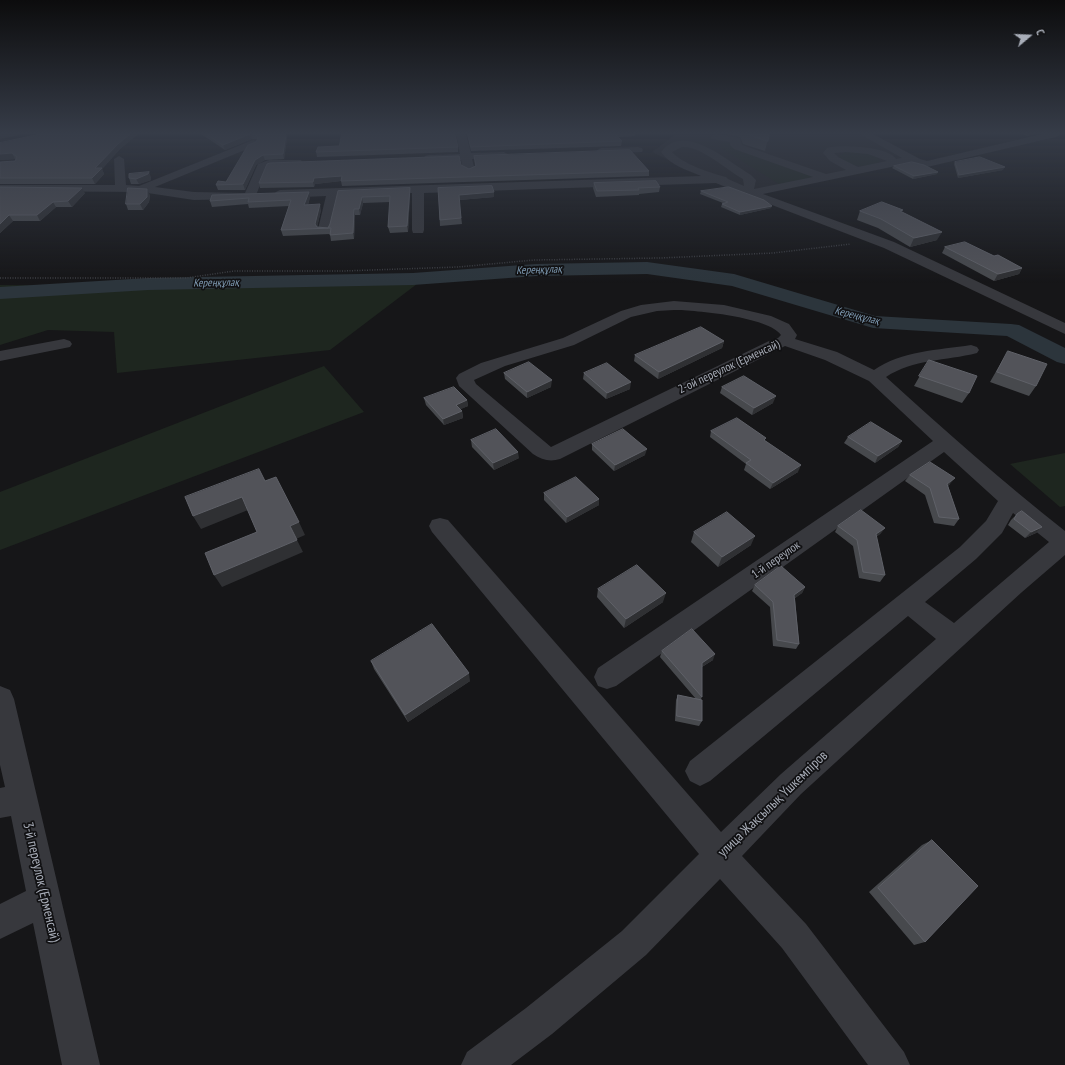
<!DOCTYPE html>
<meta charset="utf-8">
<style>
body{margin:0}
#map{position:relative;width:1065px;height:1065px;overflow:hidden;background:#161618;font-family:"PT Sans Narrow",sans-serif}
canvas{display:block}
.north{position:absolute;left:1009px;top:16px;width:40px;height:40px;-webkit-text-stroke:3px #111113;paint-order:stroke;rotate:71deg;font-size:11px;font-weight:700;line-height:16px;text-align:center;color:#a8adb8}
.north::after{content:'';display:block;margin:auto;width:14px;height:18px;background:#a8adb8;clip-path:polygon(50% 0,100% 100%,50% 72%,0 100%)}
</style>
<div id="map">
<canvas width="1065" height="1065"></canvas>
<div class="north">С</div>
</div>
<script>
const ctx = document.querySelector('canvas').getContext('2d');
ctx.lineJoin = 'round';
function fillPath(path, color) { ctx.fillStyle = color; ctx.fill(path, 'evenodd'); }
function strokePath(path, color, width, dash) { ctx.strokeStyle = color; ctx.lineWidth = width; ctx.lineCap = dash ? 'butt' : 'round'; ctx.setLineDash(dash || []); ctx.stroke(path); }
function label(font, color, halo, rows, align = 'center') {
  ctx.font = font + ' "PT Sans Narrow",sans-serif'; ctx.lineWidth = 3.5; ctx.setLineDash([]); ctx.textBaseline = 'middle'; ctx.strokeStyle = halo; ctx.fillStyle = color; for (const [text, x, y, turn = 0] of rows) {
    ctx.save(); ctx.translate(x, y); ctx.rotate((+turn || 0) * Math.PI / 180); ctx.textAlign = isNaN(turn) ? turn : align; if (halo) ctx.strokeText(text, 0, 0); ctx.fillText(text, 0, 0); ctx.restore();
  }
}
fillPath(new Path2D(`
 M676,134H863L913,159L739,194L652,152Z`), '#222225');
fillPath(new Path2D(`
 M724,140H727L814,177L779,184L721,148L720,145Z
 M849,151C858,152 875,151 880,161C872,170 845,166 839,156L841,154Z
 M417,284L330,350L117,373L114,332L48,330L0,345V285L261,287Z
 M324,366L364,412L0,550V492Z
 M1065,453V506L1060,507L1010,464Z`), '#1e261f');
fillPath(new Path2D(`
 M647,262L734,274L875,316L1011,324L1019,325L1065,348V364L1057,362L1007,336L873,328L732,286L647,274L536,276L413,285L148,290L0,299V287L148,278L413,273L536,264Z`), '#2c353c');
strokePath(new Path2D(`
 M0,278H186L234,271H343L458,267L534,260L660,258L773,253L851,244`), '#3d3f44', 1.5, [1, 1.5]);
fillPath(new Path2D(`
 M456,134H466L471,153L504,152L509,155L504,158L472,159L475,170L469,173L463,170L461,160H425L424,158L425,156L429,155L460,154Z
 M717,134L740,138L742,145L826,174L846,170L830,161L823,153L827,148L831,147C845,145 889,147 896,159L902,158L860,134H873L920,159L927,161L1042,134H1061L1056,137L927,167L910,163L763,194L894,242L1065,323V334L884,248L746,195L716,183L424,193V230L423,233H413L412,230V193L338,196L330,229L329,232H319L318,229L326,196L280,198L276,196L274,194L276,192L280,190L701,176C687,170 670,165 661,152C684,121 729,162 751,175L756,180L754,189L813,177L734,149L730,145V142L712,139L711,137L712,135ZM682,147C700,145 727,170 743,179L744,186L728,179L726,177C710,173 683,164 672,152ZM846,152L868,154L887,161L858,167L838,157L834,153Z
 M253,140L257,141L258,143L257,145L155,187L194,192L245,193L258,164L269,160H301L302,162C295,170 277,164 267,168L256,195L254,197C249,199 246,197 241,199L194,200L141,192L0,191V185H115L114,159L119,156L124,159L126,185L139,186Z
 M638,147L642,148L643,150L642,152L601,154L596,151L601,148Z
 M674,301L724,305L771,316L789,324L797,335L795,339L837,352L874,370C901,351 939,350 971,345L977,347L979,350L977,353C946,361 913,359 886,377C944,430 1003,482 1065,531V555L1022,592L801,794L742,856L806,924L904,1052L910,1065H868L782,948L720,879L646,955L552,1034L511,1065H461L467,1052L526,1008L622,931L699,854L432,532L429,526L432,520L440,518L448,520L721,832L781,774L936,639L908,616L710,781L700,786L690,781L685,771L690,761L960,547L986,521L998,501L944,452L616,686L607,689L598,686L594,677L598,668L933,441L869,381L825,360L785,346L560,459C550,462 542,460 533,454L459,386L456,378L459,374L481,363L563,338L621,311L641,305ZM674,310C695,310 769,317 781,335L778,338L769,341L551,447L476,384L474,380L505,366L574,345L631,317L657,311ZM1013,513L1049,542L954,623L925,602L976,559L1002,533Z
 M64,339L70,341L72,344L70,347L0,361V351Z
 M0,686L10,690L14,699L100,1065H62L33,923L0,939V904L26,891L11,816L0,818V788L5,787L0,765Z`), '#37383d');
fillPath(new Path2D(`
 M41,134H138L120,149L102,169L104,174L95,184H0V162L15,161L16,160L15,159L0,160Z
 M201,134H286L287,139L284,159L265,160L256,165L245,190H218L216,185L226,182L257,139H252L225,150Z
 M467,134H636L635,136L618,137L622,141L621,146L471,151Z
 M727,134H769L765,151L743,144L740,137Z
 M1022,134H1035L1027,136Z
 M339,146L458,147V152L317,157L316,152Z
 M474,156L649,171V176L342,186L341,181L315,184L314,187L260,188L259,183L461,165L469,169L475,166Z
 M955,162L1003,170L958,178L954,164Z
 M894,166L937,174L913,179L892,168Z
 M151,177V180L139,184H131L129,178Z
 M594,183L660,187L659,192L639,194V195L596,197L593,188Z
 M0,187L85,193L72,207H56L40,221H13L0,233Z
 M438,188L494,192V197L459,200L462,224L440,226Z
 M338,191L410,194L408,232L390,233L388,227L390,202L363,203L360,215H355L354,239L331,241L330,234L283,236L281,230L289,206L249,208L248,204L212,207L210,201L212,195L310,197L308,205L321,210L317,227L328,228L330,224Z
 M701,191L771,208L740,215L721,207L722,204L723,203L700,194Z
 M150,195L149,202L143,210H128L126,204Z
 M860,211L902,212L937,240L910,247L878,228L857,220Z
 M945,247L1022,268L1019,274L994,281L942,253Z
 M724,341L722,348L658,379L634,361L635,355Z
 M1008,351L1036,386L1029,396L990,382L1002,361Z
 M929,360L969,393L962,403L914,386Z
 M504,373L551,387L527,398L505,379Z
 M584,373L630,389L606,399L583,379Z
 M722,387L773,403L752,415L720,393Z
 M424,398L467,400L468,406L460,409L462,411L463,418L444,425L426,405Z
 M711,431L765,441L798,472L770,489L744,470L746,464L710,437Z
 M848,437L902,441L898,447L875,463L844,443Z
 M471,440L519,458L494,470L472,447Z
 M592,444L645,455L614,471L592,450Z
 M910,475L950,484L948,486L959,519L954,526L934,523L925,495L905,481Z
 M544,493L599,505L566,523L544,500Z
 M1017,514L1042,527L1036,533L1025,538L1008,525L1011,520Z
 M838,526L885,528L880,534L876,537L885,575L880,582L859,578L853,546L835,532Z
 M694,532L751,545L718,567L691,542Z
 M755,585L805,587L802,593L795,598L799,644L796,649L773,646L770,607L752,591Z
 M598,589L663,602L624,628L597,597Z
 M662,651L713,660L702,667V697L701,699L702,721L699,726L675,721L676,700L678,695L696,699L660,657Z
 M371,661L470,681L408,722L374,669Z
 M932,840L925,942L914,945L869,892L922,845Z`), '#47494d');
fillPath(new Path2D(`
 M0,134H24L0,139Z
 M130,134H138L120,149L102,169L104,174L95,184L92,178L95,168L118,144Z
 M250,134H251L252,139L225,150L223,145Z
 M286,134L287,139L284,159L283,154Z
 M1028,134H1035L1027,136Z
 M12,153L15,159L0,160V154Z
 M263,155L265,160L256,165L245,190L243,184L255,160Z
 M1005,167L1003,170L958,178L959,175Z
 M149,172L151,177V180L139,184L136,179Z
 M938,172L937,174L913,179L914,176Z
 M342,176L341,181L315,184L314,187L313,182L314,178Z
 M82,188L85,193L72,207L68,201Z
 M410,188V194L408,232L407,226Z
 M147,189L150,195L149,202L143,210L140,204Z
 M309,192L310,197L306,211L304,205Z
 M494,192V197L459,200V195Z
 M362,197L363,203L360,215L359,209Z
 M53,202L56,207L40,221L37,215Z
 M320,204L321,210L317,228L315,224Z
 M772,206L771,208L740,215V212Z
 M354,209L355,215L354,239L353,233Z
 M9,215L13,221L0,233V224Z
 M942,232L937,240L910,247L914,238Z
 M1022,268L1019,274L994,281L998,274Z
 M724,341L722,348L658,379L659,372Z
 M552,380L551,387L527,398V392Z
 M631,382L630,389L606,399L607,393Z
 M776,396L773,403L752,415L754,408Z
 M467,400L468,406L457,411L456,405Z
 M462,411L463,418L444,425L443,419Z
 M902,441L898,447L875,463L878,456Z
 M647,449L645,455L614,471L615,465Z
 M518,452L519,458L494,470L493,463Z
 M801,465L798,472L770,489L773,483Z
 M955,478L950,484L942,490L947,484Z
 M242,497L248,510L201,529L193,516Z
 M599,499V505L566,523L567,517Z
 M299,522L305,535L296,539L290,526Z
 M1042,527L1036,533L1025,538L1031,532Z
 M885,528L880,534L871,540L876,534Z
 M755,536L751,545L718,567L722,557Z
 M297,540L303,552L222,587L214,575Z
 M805,587L802,593L791,601L794,595Z
 M666,593L663,602L624,628L626,619Z
 M715,654L713,660L700,668L702,663Z
 M469,673L470,681L408,722L405,715Z`), '#2f3033');
const building = new Path2D(`
 M41,134H130L118,144L95,168H102L92,178H0V162L15,161L17,157L12,153L0,154V143Z
 M207,134H250L223,145Z
 M253,134H286L283,154L263,155L255,160L243,184L216,185L218,181L226,182L248,145L256,142L258,138L256,135Z
 M342,134H455L458,147L316,152L318,147L339,146Z
 M468,134H615L622,141L471,147Z
 M747,134H769L768,141Z
 M630,150L649,171L341,181L342,176L314,178L313,182L259,183L267,164L270,163L459,156L461,165L469,169L476,166L474,156Z
 M980,157L1005,167L959,175L955,162Z
 M912,162L924,165L938,172L914,176L894,166Z
 M149,172L148,174L136,179L129,178V174Z
 M656,181L660,187L638,188L639,190L597,191L594,183Z
 M492,186L494,192L459,195L461,218L440,220L438,188Z
 M0,187L82,188L68,201L53,202L37,215H9L0,224Z
 M729,187L764,200L772,206L740,212L722,204L728,202L701,191Z
 M128,188L147,189V197L140,204H126Z
 M410,188L407,226L388,227L390,196L362,197L359,209H354L353,233L330,235L331,228L281,230L291,200L248,202L249,198L210,201L212,195L309,192L304,205L320,204L315,224L317,227L328,228L330,224L338,191Z
 M882,202L903,210L900,211L942,232L914,238L881,219L860,211Z
 M965,242L994,256L998,255L1022,268L998,274L945,247Z
 M701,327L724,341L659,372L635,355Z
 M1008,351L1047,364L1036,386L997,372Z
 M929,360L977,376L969,393L919,376Z
 M529,362L552,380L527,392L504,373Z
 M607,363L631,382L607,393L584,373Z
 M744,376L776,396L754,408L722,387Z
 M454,387L467,400L456,405L462,411L443,419L424,398Z
 M737,418L766,438L764,440L801,465L773,483L746,463L751,460L711,431Z
 M871,422L902,441L878,456L848,437Z
 M496,429L518,452L493,463L471,440Z
 M623,429L647,449L615,465L592,444Z
 M930,462L955,478L947,484L959,519L939,517L930,488L910,475Z
 M259,469L265,481L276,477L299,522L290,526L297,540L214,575L205,553L257,532L242,497L193,516L185,497Z
 M576,477L599,499L567,517L544,493Z
 M861,510L885,528L876,534L885,575L863,572L857,540L838,526Z
 M1022,511L1042,527L1031,532L1014,519L1017,514Z
 M727,512L755,536L722,557L694,532Z
 M637,565L666,593L626,619L598,589Z
 M781,566L805,587L794,595L799,644L777,640L773,602L755,585Z
 M432,624L469,673L405,715L371,661Z
 M692,629L715,654L702,663V697L662,651Z
 M678,695L702,700V721L677,716Z
 M932,840L978,886L925,942L878,888Z`);
fillPath(building, '#525359');
strokePath(building, '#5f6168', 1);
const sky = ctx.createLinearGradient(0, 0, 0, 283);
sky.addColorStop(0, '#0c0c0d');
sky.addColorStop(0.47, '#363c48');
sky.addColorStop(1, '#363c4800');
ctx.fillStyle = sky;
ctx.fillRect(0, 0, 1065, 283);
label('italic 11px', '#7f9bb3', '#111113', [
 ["Кереңқұлақ",539,270,-2],
 ["Кереңқұлақ",216,283,-1],
 ["Кереңқұлақ",857,316,14]
]);
label('12px', '#a8adb8', '#111113', [
 ["2-ой переулок (Ерменсай)",729,367,-25],
 ["1-й переулок",776,560,-35]
]);
label('14px', '#a8adb8', '#111113', [
 ["улица Жақсылық Үшкемпіров",773,804,-44],
 ["3-й переулок (Ерменсай)",41,882,77]
]);
</script>
